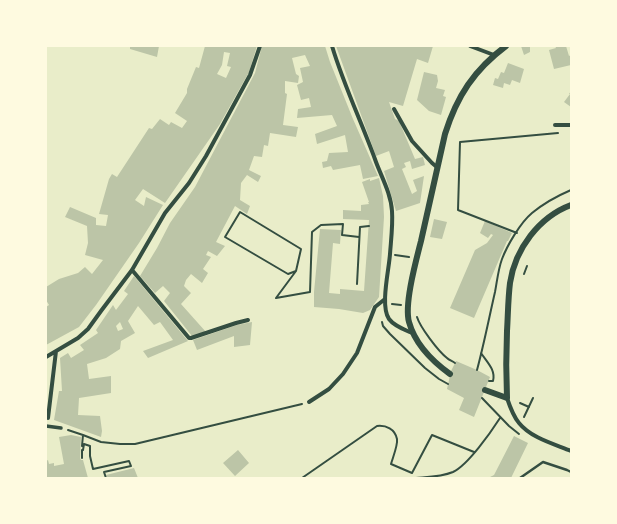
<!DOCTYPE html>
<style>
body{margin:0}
#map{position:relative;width:617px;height:524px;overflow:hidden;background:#e9edc9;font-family:Helvetica,sans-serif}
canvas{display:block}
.frame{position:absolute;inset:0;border:47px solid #fefae0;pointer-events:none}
</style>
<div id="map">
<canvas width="617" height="524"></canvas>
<div class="frame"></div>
</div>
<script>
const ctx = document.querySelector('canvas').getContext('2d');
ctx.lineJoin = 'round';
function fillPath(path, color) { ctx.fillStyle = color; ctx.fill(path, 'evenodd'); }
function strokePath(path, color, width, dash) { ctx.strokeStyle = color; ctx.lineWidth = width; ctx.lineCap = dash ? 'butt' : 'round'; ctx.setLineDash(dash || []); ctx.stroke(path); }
fillPath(new Path2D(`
 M130,46H159L157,57L130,49Z
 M205,46H257L249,72L220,124L165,203L143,189L135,200L144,206L146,197L163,205L139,243L96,305L79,327L46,345V307L49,305L46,300V287L59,279L78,273L85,267L92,274L103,260L85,255L88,243L87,226L65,217L70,207L96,218V225L106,226L108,215L99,214L109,179L112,174L117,177L149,128L152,129L160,119L169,125L171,122L182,128L187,121L175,113L187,93V89L196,67L199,68ZM224,52L230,53L227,66L231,67L226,78L217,74L222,65Z
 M262,46H325L330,62L353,119L378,176L363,179L360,165L333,170L331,166L323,168L322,162L327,161L329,153L348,152L345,135L317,144L315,134L337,126L332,115L297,118L298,109L311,107L309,98L301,100L297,85L303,82L300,68L310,66L305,55L292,58L296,74L299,76L298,83L285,81V93L287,94L283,125L298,127L296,137L270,133L268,146L264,145L262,157L254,156L249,170L261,176L258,182L247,175L241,183L240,200L250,206L247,214L235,206L216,242L225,246L217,256L208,251L206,255L211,257L203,269L208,273L202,283L191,274L186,280L184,286L191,293L181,304L206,332L192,336L164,301L170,293L163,286L155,293L140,276L157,248L170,223L195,187L255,73Z
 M336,46H433L428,63L417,59L403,106L389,102L395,119L399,121L415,159L423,157L425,165L412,169L410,161L404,163L406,167L402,169L412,194L417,191L413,180L424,176L420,203L396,211L384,171L394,167L389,151L376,156Z
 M521,46H530V52L524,55Z
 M555,46H560V47L566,46L569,56L571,55V65L554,69L549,50L556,48Z
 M508,63L524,69L520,83L512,80L510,85L504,83L503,88L493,85L495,78L498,79L501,72L504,73Z
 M424,72L437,75L438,81L436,88L445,90L443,96L446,97L441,115L429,111L417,100Z
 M571,91V107L564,102L570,94H569Z
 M379,178L383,196L384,217L379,297L370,310L363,313L339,309L314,307V292L320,229L341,230L340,244L333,243L329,293L340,294V289L364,291L369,220L343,219V210L361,211V205L369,204L368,202H369L362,182L370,179V181Z
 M434,219L447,222L442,239L430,237Z
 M485,221L512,233L508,241H507L474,318L450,308L475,250L487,243L493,235L491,234L488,238L480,233Z
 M134,276L188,341L148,358L143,351L173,340L160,322L154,325L138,306L128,321L135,333L121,341L120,349L106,358L87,364L89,379L111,376V393L79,398L78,415L100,416L102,431L101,437L54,420L59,391H62L60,358L68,353L71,358L84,350L80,345L98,333L96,330L113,305L116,310L128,294L124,291ZM120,322L123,329L118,331L116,326Z
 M252,322L250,345L234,347V336L197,350L193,340L237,325Z
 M456,361L477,370L490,377L474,417L459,410L464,398L447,389L451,371Z
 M71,435L81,437L80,458L81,460H83L88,478H46V461L48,460L49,464L54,463V466L64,464L59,437Z
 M514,436L528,443L511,478H488L494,475Z
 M238,450L249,463L235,476L223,463Z
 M134,468L138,478H108L106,475Z`), '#bcc5a7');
strokePath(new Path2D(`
 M517,233L458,210L460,142L558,133
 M395,255L409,257
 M524,274L527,266
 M357,284L360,227L369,226
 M276,298L296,271L301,249L240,212L225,237L288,274L296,271
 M276,298L310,292L312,232L321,225L343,224L342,235L359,237
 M392,304L401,305
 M417,317C420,327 438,351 447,358C449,360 452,361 455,363
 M382,322L383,326L390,334L425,368L439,379L448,384
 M571,327V331
 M481,353C487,362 496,370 493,381H489
 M477,370C484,344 489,318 495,292C497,282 498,270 502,259C507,246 520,223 532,213C543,204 557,196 571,190
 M482,398L509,426L519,434
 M520,403L529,407
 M524,417L533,398
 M68,430L83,435L101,442L120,444H135L302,404
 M82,446L83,435
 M82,450H83L84,444L90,446V456L93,469L129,461L131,466L104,472L106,478
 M82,458V450
 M302,478L377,426C386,425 395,429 397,439C398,445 393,457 391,464L412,473L432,435L474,452
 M416,478C428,477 441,477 453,472C468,465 491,432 500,418`), '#344e41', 2);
strokePath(new Path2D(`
 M520,478L543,462L567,470L571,472`), '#344e41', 2.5);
strokePath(new Path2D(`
 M46,426L61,428`), '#344e41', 3.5);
strokePath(new Path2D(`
 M332,46C344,86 362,123 376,162C382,178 391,194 392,211C393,225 391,240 390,254C389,270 380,306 389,319C394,326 405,330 412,333
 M470,46L494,55
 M394,109L412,141L432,163L438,168
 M555,125H571
 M132,270L189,338H191L236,323L248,320
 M46,357L78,338L88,329L101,311L132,270L165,213L189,183L206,156L250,75L260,46
 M507,398C510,407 513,416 519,423C531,438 554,444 571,451
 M309,402L329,389L343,374L357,353L375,307L385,299
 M48,418L56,351`), '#344e41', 4);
strokePath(new Path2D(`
 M450,374C432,361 415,344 409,322C404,304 416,261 421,241C429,206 437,170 445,134C457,96 474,70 506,46
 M485,390L507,398C506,376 506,353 507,331C508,315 508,299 510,283C515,249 539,217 571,205`), '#344e41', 6);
</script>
